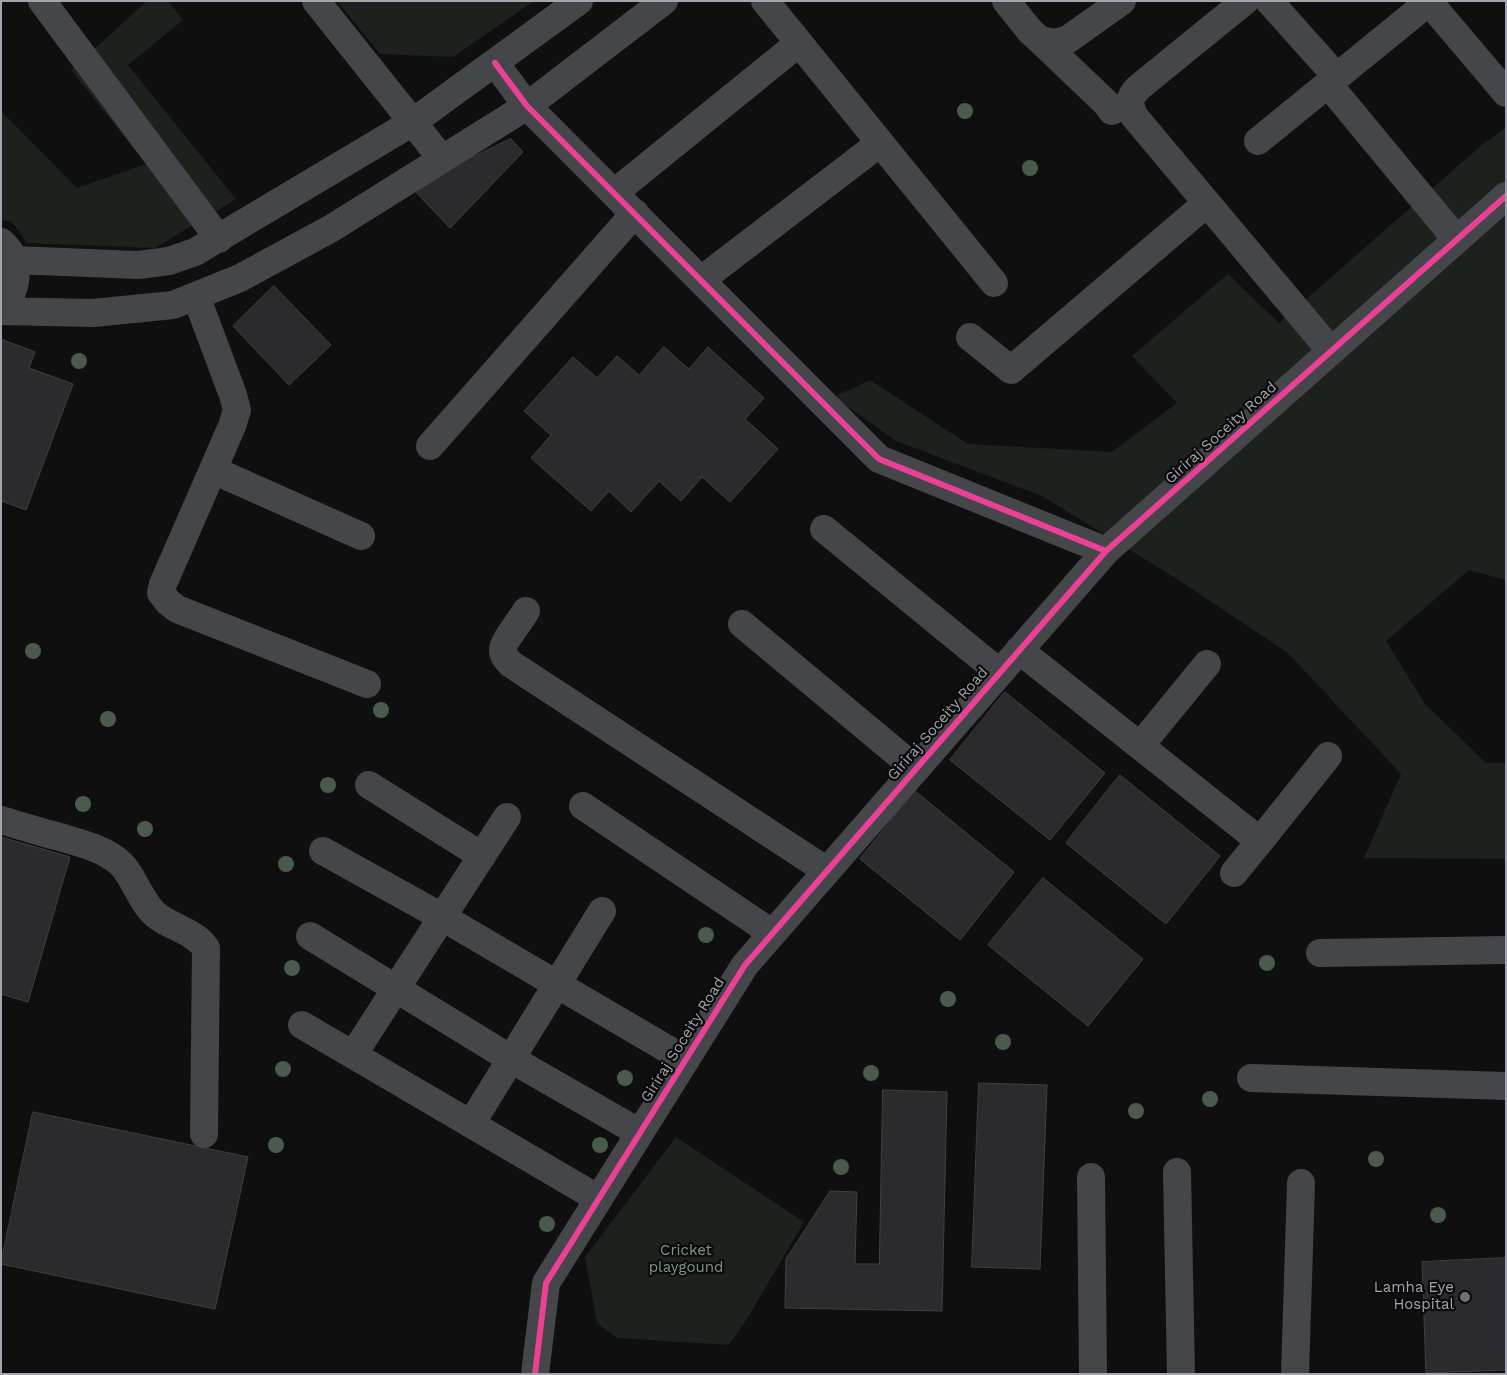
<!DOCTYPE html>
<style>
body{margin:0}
#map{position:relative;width:1507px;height:1375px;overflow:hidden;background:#0f0f10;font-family:"Work Sans",sans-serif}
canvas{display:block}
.frame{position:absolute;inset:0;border:2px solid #a2a5af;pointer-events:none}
</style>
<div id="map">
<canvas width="1507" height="1375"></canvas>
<div class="frame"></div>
</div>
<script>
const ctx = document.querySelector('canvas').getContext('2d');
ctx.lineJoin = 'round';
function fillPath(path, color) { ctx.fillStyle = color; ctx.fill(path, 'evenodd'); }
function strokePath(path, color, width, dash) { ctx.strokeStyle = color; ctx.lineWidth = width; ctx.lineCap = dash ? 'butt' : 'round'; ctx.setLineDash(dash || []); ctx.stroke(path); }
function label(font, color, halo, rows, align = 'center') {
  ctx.font = font + ' "Work Sans",sans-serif'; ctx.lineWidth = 4.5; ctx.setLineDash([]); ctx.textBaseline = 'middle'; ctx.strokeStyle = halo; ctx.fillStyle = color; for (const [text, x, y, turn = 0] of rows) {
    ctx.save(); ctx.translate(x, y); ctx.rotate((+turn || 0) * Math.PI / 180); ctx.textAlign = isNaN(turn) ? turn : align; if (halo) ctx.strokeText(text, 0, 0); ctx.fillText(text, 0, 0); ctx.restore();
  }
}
fillPath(new Path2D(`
 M147,1H168L183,20L128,65L236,199L155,248L27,243L12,222L1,220V111L77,188L146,164L71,70Z
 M337,1H534L453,57L380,54Z
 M1506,128V580L1469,570L1386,641L1425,704L1486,763H1506V859L1364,858L1401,774L1288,653L1177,579L1042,496L896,441L834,397L870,380L968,444L1112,452L1177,403L1132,356L1228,274L1279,323L1483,144Z
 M676,1137L804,1222L747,1319L729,1345L617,1338L597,1323L585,1257Z`), '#1c211d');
const building = new Path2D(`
 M511,139L523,152L450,228L411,187Z
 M274,286L331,345L289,385L233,326Z
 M1,339L35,352L29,368L73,384L26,510L1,501Z
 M664,347L689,369L708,347L764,398L745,419L778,449L730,502L702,477L681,501L659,481L631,512L609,491L591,511L531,458L551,435L524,411L573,357L597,378L617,356L639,375Z
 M1005,692L1105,773L1050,840L950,760Z
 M1120,775L1220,856L1166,924L1066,843Z
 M915,791L1014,872L960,940L860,859Z
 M1,837L70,857L28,1002L1,994Z
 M1043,878L1143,959L1088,1026L988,945Z
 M979,1083L1047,1085L1040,1269L972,1267Z
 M883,1090L947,1092L942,1311L785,1308L786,1259L830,1191L857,1192L855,1264H879Z
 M33,1112L248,1157L215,1309L1,1264Z
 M1506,1258V1370L1426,1373L1422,1262Z`);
fillPath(building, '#2b2b2d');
strokePath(building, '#3f4043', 1);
strokePath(new Path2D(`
 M42,1L219,239
 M316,1L442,159
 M765,1L994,283
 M1006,1L1030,31L1040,40L1054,43L1067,40L1122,1
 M1245,1L1138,88C1128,99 1129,102 1134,116L1331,351
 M1269,1L1337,77
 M1429,2L1506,93
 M1040,40L1106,103L1112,111
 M495,63L527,106L879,459L1106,551
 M1328,84L1457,240
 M1258,141L1430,1
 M614,193L799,43
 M1,242C21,259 20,289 1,307
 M14,260L138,265L169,261L195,252L413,122L579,1
 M701,280L880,143
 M196,296L233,395L237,410L232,426L163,584L161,593L168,602L177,609L367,684
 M1,311L93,313L173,305L240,278L332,228L527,106L664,1
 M970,337L1011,370L1207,203
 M430,446L635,213
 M213,470L361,536
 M824,529L1000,673
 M526,611C521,620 503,641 503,650C503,656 507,660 511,664L827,871
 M742,624L916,769
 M1019,650L1260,841L1328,756
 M1140,746L1207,664
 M369,785L482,856
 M583,806L772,933
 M1,820C21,826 40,832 60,837C80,843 102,848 119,862C133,874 141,903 156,915C172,928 194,931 206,948L204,1134
 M323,851L442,917L686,1060
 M1234,873L1260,841
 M310,936L511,1059L640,1133
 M1320,953L1506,950
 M302,1025L599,1199
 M353,1055L507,817
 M1251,1078L1506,1086
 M471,1124L602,911
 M1177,1172L1181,1374
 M1091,1177L1093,1374
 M535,1374L546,1283L745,965L1106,551L1506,196
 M1295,1374L1301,1183`), '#454649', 28);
strokePath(new Path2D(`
 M495,63L527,106L879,459L1106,551
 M535,1374L546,1283L745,965L1106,551L1506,196`), '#ea4096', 6);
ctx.fillStyle = '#4a5a4d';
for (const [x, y] of [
 [965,111],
 [1030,168],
 [79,361],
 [33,651],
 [381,710],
 [108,719],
 [328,785],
 [83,804],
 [145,829],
 [286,864],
 [706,935],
 [1267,963],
 [292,968],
 [948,999],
 [1003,1042],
 [283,1069],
 [871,1073],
 [625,1078],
 [1210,1099],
 [1136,1111],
 [276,1145],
 [600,1145],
 [1376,1159],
 [841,1167],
 [1438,1215],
 [547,1224]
]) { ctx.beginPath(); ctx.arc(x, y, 8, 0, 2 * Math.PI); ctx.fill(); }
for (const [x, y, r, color] of [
 [1465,1297,6,"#6f7077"]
]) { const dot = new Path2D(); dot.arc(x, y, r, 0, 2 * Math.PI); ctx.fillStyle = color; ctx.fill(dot); strokePath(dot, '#0a0a0b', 2); }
label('15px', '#a2a5af', '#0a0a0b', [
 ["Giriraj Soceity Road",1221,433,-42],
 ["Giriraj Soceity Road",938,724,-49],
 ["Giriraj Soceity Road",683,1040,-58]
]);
label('15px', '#7b987f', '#0a0a0b', [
 ["Cricket",686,1251],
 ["playgound",686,1268]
]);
label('15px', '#a2a5af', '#0a0a0b', [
 ["Lamha Eye",1454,1288],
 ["Hospital",1454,1305]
], 'right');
</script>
